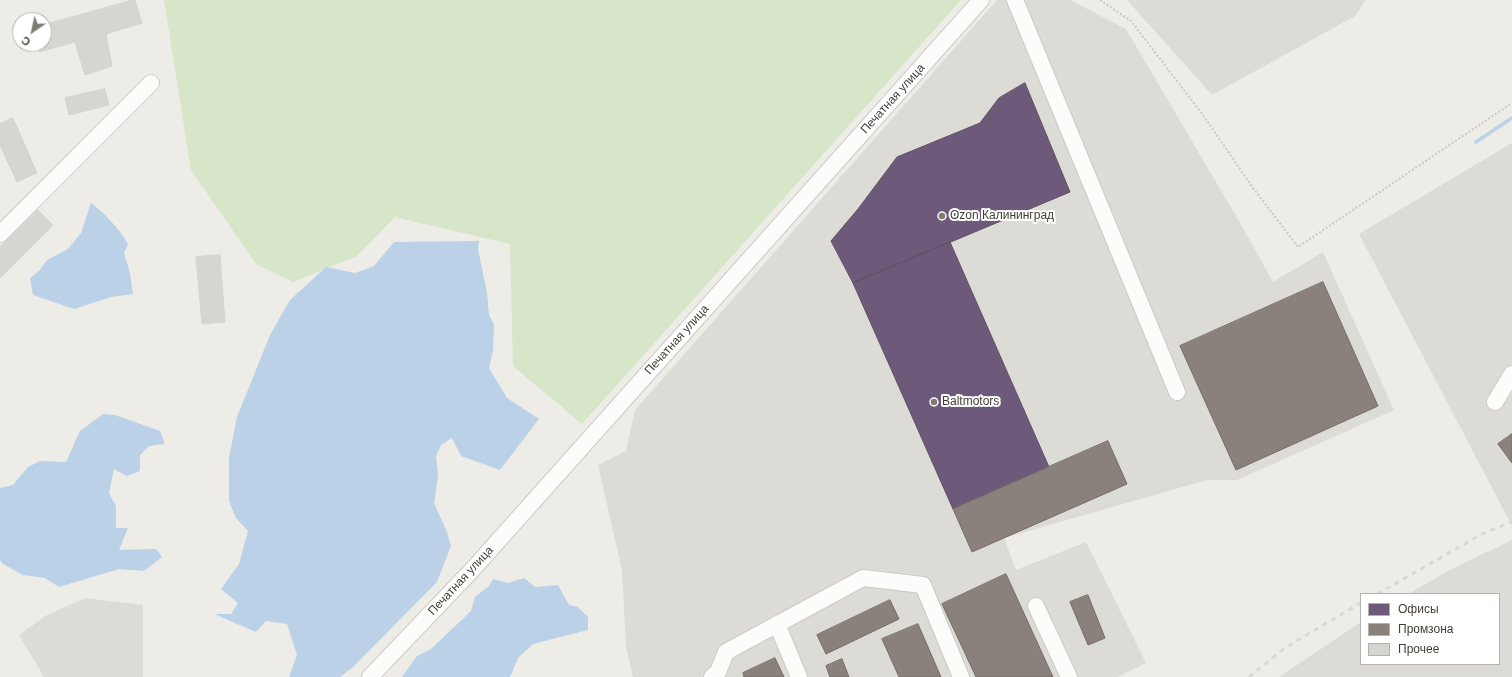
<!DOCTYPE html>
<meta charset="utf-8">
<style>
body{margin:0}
#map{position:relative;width:1512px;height:677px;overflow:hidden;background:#edece7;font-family:Arial,sans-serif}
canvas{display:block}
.legend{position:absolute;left:1360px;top:593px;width:140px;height:72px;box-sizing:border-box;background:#fff;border:1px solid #b3b2ae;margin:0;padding:5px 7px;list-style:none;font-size:12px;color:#413e34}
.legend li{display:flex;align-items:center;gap:8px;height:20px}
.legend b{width:20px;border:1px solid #b3b2ae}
.north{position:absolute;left:12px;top:12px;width:40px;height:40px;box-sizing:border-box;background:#fff;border:1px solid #b3b2ae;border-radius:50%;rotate:214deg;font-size:11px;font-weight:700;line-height:16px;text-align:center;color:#413e34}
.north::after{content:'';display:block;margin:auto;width:14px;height:18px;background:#7d7b73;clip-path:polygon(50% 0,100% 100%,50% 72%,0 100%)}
</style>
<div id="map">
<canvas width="1512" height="677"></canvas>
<ul class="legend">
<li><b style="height:11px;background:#6d597a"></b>Офисы</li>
<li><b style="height:11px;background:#8a817c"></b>Промзона</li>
<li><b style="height:11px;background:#d6d5d0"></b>Прочее</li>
</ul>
<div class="north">С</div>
</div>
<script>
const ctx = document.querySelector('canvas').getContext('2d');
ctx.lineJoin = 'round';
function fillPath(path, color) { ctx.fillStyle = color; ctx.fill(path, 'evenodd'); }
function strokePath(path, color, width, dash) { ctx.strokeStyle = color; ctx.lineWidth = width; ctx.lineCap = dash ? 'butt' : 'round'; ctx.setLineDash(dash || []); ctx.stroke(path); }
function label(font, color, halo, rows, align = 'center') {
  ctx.font = font + ' Arial,sans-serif'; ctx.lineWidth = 4; ctx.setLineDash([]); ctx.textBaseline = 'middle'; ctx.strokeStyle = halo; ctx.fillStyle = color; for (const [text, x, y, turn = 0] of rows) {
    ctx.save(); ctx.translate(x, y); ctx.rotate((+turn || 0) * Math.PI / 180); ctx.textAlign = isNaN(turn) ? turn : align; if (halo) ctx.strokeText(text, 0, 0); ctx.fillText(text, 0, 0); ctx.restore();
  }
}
fillPath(new Path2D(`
 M997,0H1070L1126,29L1243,228L1273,282L1323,252L1394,410L1237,480H1207L1004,538L1016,570L1086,542L1146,663L1117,677H633L626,647L622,570L598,465L626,451L635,410Z
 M1127,0H1366L1355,16L1212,95Z
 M1512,143V526L1359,234Z
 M1512,540V677H1279L1361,622V664H1499V594H1408L1448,571Z
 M85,598L143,605V677H44L19,635L47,615Z`), '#dddbd5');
fillPath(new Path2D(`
 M164,0H961L582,424L513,366L510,244L395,217L357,256L293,282L256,264L191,170Z`), '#d7e5c9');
fillPath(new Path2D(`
 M91,203C106,215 118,227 128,244L124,253L130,273L133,294L111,297L74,309L33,295L30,278L39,271L47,260L68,249L81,233Z
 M479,241L478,249L487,293L489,315L494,324L493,350L489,368L507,398L539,419L500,470L461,456L452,438L441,445L436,456L438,476L434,503L447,532L451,546L437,582L352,668L340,677H289L297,655L287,624L266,621L256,632L214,614H231L238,603L221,589L239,564L248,531L236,518L229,501V458L237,417L270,335L290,300L326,267L355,273L374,266L394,242Z
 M103,414L115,415L160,431L165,444L149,446L140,455V471L127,476L114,469L109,493L116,506V528H128L119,550L156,549L162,557L144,571L119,569L59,587L45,578L23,575L3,564L0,560V488L13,485L28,467L40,461L66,462L80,431Z
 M524,578L535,587L558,585L569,605L578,607L588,617V630L533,644L518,658L510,677H402L417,656L431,649L471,611L475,597L489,586L493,579L508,583Z`), '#bbd1e7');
const offices = new Path2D(`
 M1025,83L1070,192L853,283L831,241L858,209L897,157L980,123L999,98Z
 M950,242L1049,467L953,509L853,283Z`);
fillPath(offices, '#6d597a');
strokePath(offices, '#605165', 1);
const industry = new Path2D(`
 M1323,282L1378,406L1236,470L1180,346Z
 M1512,434V463L1498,444Z
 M1108,441L1127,484L972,552L953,509Z
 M1006,574L1053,677H976L942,604Z
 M1088,595L1105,638L1088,645L1070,602Z
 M890,600L899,619L826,654L817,635Z
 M918,624L941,677H899L882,639Z
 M775,658L784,677H744L743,673Z
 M842,659L849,677H830L826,666Z`);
fillPath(industry, '#8a817c');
strokePath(industry, '#746d66', 1);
strokePath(new Path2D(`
 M1476,142L1512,118`), '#bbd1e7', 3.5);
const building = new Path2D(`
 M133,0H135L142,23L106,34L112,66L85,75L75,42L39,52L37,44H44V25Z
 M105,89L109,105L69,115L65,98Z
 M13,118L37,173L17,182L0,145V124Z
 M38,210L53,225L0,278V247Z
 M220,255L225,322L202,324L196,257Z`);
fillPath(building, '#d6d5d0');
strokePath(building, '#d5d3cd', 1);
const minor = new Path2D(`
 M1015,0L1177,392
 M0,234L151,83
 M1495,402L1512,374
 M1036,606L1069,677
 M777,624L799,677
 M370,677L473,569L981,0
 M712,677L718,672L726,652L863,578L923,585L961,677`);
strokePath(minor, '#cbcac5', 18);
strokePath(new Path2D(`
 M1100,0L1131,21L1203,115L1253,188L1298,247L1512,103`), '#cbcac6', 2, [2, 2]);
strokePath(minor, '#fcfcfb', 16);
strokePath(new Path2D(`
 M1377,594L1484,533L1512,522
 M1249,677L1286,647L1361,603`), '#d8d8d7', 3, [5, 5]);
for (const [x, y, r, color] of [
 [942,216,4,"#7d7b73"],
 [934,402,4,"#7d7b73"]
]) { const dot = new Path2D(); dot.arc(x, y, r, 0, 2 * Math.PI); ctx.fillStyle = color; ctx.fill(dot); strokePath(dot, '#fff', 1.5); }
label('12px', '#413e34', '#fff', [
 ["Печатная улица",893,99,-48],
 ["Печатная улица",677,340,-48],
 ["Печатная улица",461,581,-47]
]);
label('12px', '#413e34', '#fff', [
 ["Ozon Калининград",950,216],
 ["Baltmotors",942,402]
], 'left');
</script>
